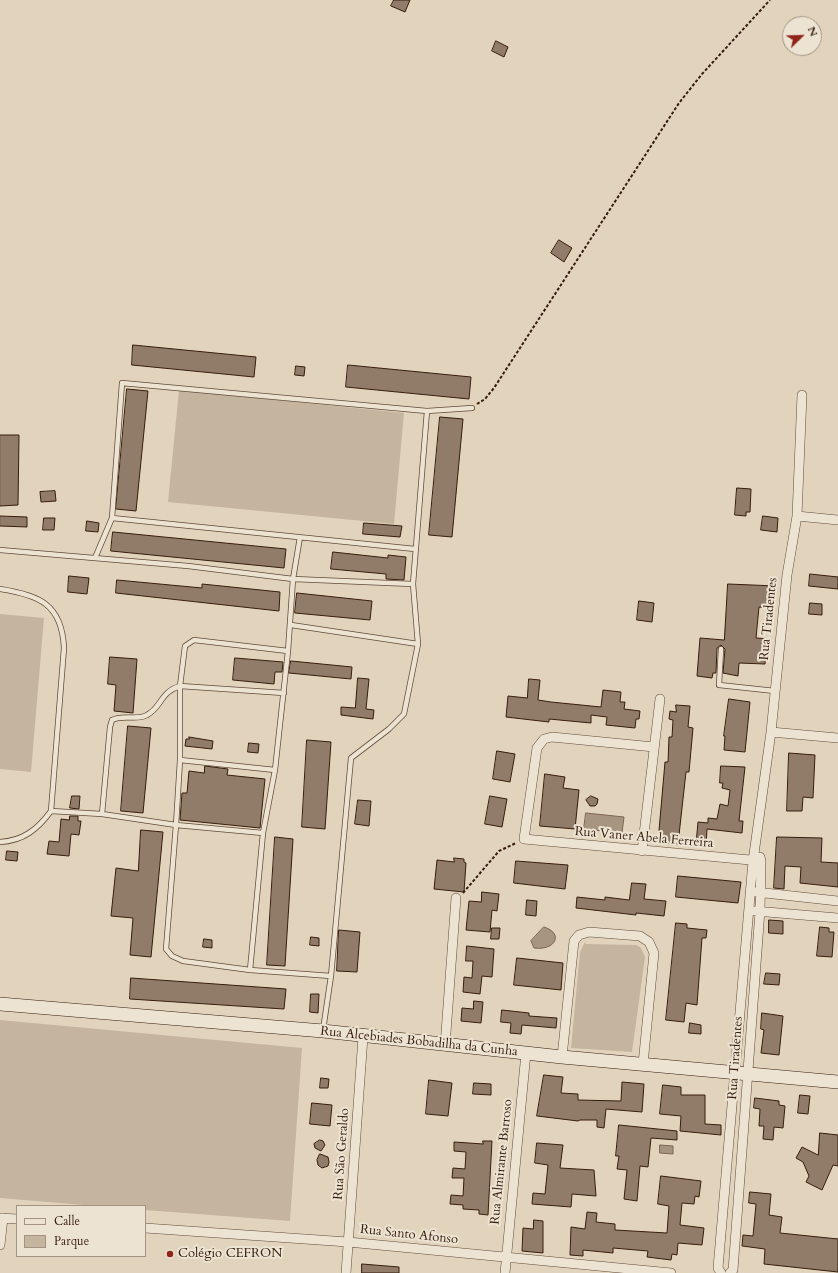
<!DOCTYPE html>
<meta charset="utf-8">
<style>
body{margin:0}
#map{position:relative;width:838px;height:1273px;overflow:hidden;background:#e2d4bc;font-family:Cardo,serif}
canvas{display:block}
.legend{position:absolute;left:16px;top:1205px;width:130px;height:52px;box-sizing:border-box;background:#ece3d3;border:1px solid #a49383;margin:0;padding:5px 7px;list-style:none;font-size:12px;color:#371c0c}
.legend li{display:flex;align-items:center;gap:8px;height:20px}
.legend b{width:20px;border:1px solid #a49383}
.north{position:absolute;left:782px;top:16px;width:40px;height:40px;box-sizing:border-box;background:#ece3d3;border:1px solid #a49383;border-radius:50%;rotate:67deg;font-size:11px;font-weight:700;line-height:16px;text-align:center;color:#371c0c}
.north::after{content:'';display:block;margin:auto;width:14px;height:18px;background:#8f2418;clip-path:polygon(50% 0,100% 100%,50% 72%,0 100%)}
</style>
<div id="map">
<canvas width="838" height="1273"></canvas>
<ul class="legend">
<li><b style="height:5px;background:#ece3d3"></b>Calle</li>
<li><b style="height:11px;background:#c5b59e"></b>Parque</li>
</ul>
<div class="north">N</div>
</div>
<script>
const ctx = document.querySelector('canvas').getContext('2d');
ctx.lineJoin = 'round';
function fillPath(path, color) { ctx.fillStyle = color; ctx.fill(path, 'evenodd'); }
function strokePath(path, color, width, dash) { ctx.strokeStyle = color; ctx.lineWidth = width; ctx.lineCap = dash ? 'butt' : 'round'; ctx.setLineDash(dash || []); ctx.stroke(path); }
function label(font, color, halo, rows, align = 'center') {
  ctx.font = font + ' Cardo,serif'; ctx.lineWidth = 4; ctx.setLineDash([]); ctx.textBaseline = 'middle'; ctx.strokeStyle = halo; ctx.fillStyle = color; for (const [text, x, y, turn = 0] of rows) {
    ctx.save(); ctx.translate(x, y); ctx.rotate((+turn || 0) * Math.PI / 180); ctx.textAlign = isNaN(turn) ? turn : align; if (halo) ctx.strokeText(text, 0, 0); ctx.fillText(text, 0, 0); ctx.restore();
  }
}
fillPath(new Path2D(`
 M179,390L404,413L394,524L168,502Z
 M0,614L44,618L31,772L0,769Z
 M585,942L586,944L636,945L641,948L645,957L632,1052L571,1048L580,952Z
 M0,1020L302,1048L290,1221L145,1210V1206H96L0,1198Z`), '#c5b59e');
const water = new Path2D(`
 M586,813L624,817L622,833L584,829Z
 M544,927C564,933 556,951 534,948L531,941Z
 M660,1145L673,1146V1154L660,1153Z`);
fillPath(water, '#a89580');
strokePath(water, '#7b6552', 1);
const building = new Path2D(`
 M394,0H410L405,12L391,6Z
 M496,41L508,47L504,57L492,51Z
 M559,240L572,248L564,262L551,253Z
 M133,345L256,357L254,377L132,365Z
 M348,365L471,377L469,399L346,387Z
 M296,366L305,367L304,376L295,375Z
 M127,389L148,391L136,511L116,509Z
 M440,417L463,419L452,537L429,535Z
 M0,435H19L18,505L0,506Z
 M737,488L751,489L750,512H746V516L735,515Z
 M55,491L56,501L41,502L40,492Z
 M0,516L27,517V527L0,526Z
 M763,516L778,518L777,532L761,530Z
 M44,518H55L54,530H43Z
 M87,521L99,523L98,532L86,531Z
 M364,523L402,526L400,537L363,534Z
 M113,532L286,549L284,568L111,551Z
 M333,552L388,558V555L406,557L404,580L386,579V574L331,569Z
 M810,574L838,577V589L809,586Z
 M69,576L89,578L87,594L68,592Z
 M117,580L202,588V584L280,592L279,611L116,593Z
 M728,584L776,586L774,609L759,607L756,638L770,639L769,650L766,649L765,664L739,663L738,676L723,673L725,649L721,645L717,648L716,673H713L712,678L697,676L700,638L724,640Z
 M297,593L372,601L370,620L295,613Z
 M639,601L654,603L652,622L637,620Z
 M810,603L822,604V615L809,614Z
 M110,657L137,659L133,713L114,711L116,685L108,684Z
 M235,658L283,662L282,672H275L274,684L233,680Z
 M291,661L352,667L351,679L289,673Z
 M358,678L369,679L366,709L374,710L373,719L341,715V707L355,708Z
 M529,679L540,680L538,700L551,702L601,707L603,690L621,692L620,702H625L624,709L640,711L639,719H636L635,728L606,725L607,717L591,715V723L549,719V722L506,717L508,696L527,698Z
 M729,699L750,702L745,752L724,750L725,736H724Z
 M676,705L690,706L688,727L693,728L689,772H686L678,844L658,842L665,762H668L669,737H672L673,720L669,719L670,711L676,712Z
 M128,726L151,728L143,813L121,811Z
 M189,737L213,741L212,749L185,746L186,739H189Z
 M307,740L331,742L325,829L302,827Z
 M249,743L259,744L258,753L248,752Z
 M497,751L515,754L510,782L493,779Z
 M789,753L815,755L813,798L803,797L802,811H787Z
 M205,766L228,769L227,775L265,779L260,828L180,820L182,793H187L189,771L204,773Z
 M721,766L745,767L739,821H743L742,833L707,829L706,845L696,844L698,822L708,823V818L717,819L720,804L728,806L730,790L722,788L723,783H720Z
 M545,774L565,777L563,788L579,790L575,829L540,826Z
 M72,796H80L79,809L70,808Z
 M490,796L507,799L502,827L485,824Z
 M591,796L598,799L597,804L595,806H590L586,800Z
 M358,800L371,801L369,826L355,824Z
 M70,816H78V821H81L79,835L71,834L69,856L47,854L49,841L59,842L61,819L69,820Z
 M141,830L163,832L151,957L130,955L133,918L111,916L116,868L138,871Z
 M275,837L293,839L285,966L267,965Z
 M777,837L822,838L821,862L838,863V887L800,883L801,867L785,866L784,889L774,888Z
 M7,851L18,852L17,861L6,860Z
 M454,858L464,859V862L466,863L464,892L434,889L437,860L454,862Z
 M516,861L568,865L565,889L514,883Z
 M678,876L741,882L738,903L676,897Z
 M632,883L646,884L644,899L666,901L664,916L636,913V915L576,908L577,897L605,900V897L629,900Z
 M482,892L499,894L497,911L492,910L490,932L466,930L469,901L481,902Z
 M527,900L537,901L536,916L526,915Z
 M769,920L783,921V934L769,933Z
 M676,923L687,924V928L707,930L706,938H702L697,1005L686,1003L684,1022L666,1020Z
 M820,927L829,928V932H834L832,957L817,956Z
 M492,928H500L499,939H491Z
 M339,930L360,932L357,972L337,971Z
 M311,937L319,938V946L310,945Z
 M204,939L212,940V948L203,947Z
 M467,946L494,949L492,977L482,976L480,994L463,992L464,977L472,978L473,961H466Z
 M517,958L563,963L561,990L514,985Z
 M766,973L780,974L779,985L764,984Z
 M131,978L286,989L284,1009L130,999Z
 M311,994H319L318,1013L310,1012Z
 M474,1001L483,1002L481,1023L461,1021L462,1008L473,1009Z
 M502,1010L529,1013V1016L557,1018L556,1028L522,1025L521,1034L510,1033L511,1023L501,1022Z
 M762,1013L783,1016L779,1055L761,1053L764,1030L761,1029Z
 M690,1023L701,1025V1034L689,1033Z
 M544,1075L563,1077L561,1093L578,1094V1100L621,1101L622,1082L644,1084L642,1112L606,1109L604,1128L597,1127V1120H580L578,1121L537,1116Z
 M321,1078L329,1079L328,1088H320Z
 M429,1080L452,1083L448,1116L426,1114Z
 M474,1083L491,1084V1095L473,1094Z
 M663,1085L681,1087V1095H705V1124L721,1125V1135L680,1131L681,1116L660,1114Z
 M800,1095L810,1096L808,1114L798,1113Z
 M755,1098L779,1101V1105L785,1106L783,1128L774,1127L773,1140L763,1139L764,1126H759L760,1109L754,1108Z
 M312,1103L332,1105L330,1126L310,1124Z
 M619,1125L677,1131V1140L651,1138L648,1167L640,1166L637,1201L624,1199L627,1170L617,1169L619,1156H616Z
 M820,1133L838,1135V1166L833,1165L822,1190L806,1182L809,1176L803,1162L796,1158L802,1147L818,1155Z
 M320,1140L323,1141L325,1145L321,1151L315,1148L314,1144Z
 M483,1141H492L488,1215L479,1214V1210L463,1209V1205L450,1204L451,1195L463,1196L464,1178H452L453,1168L465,1169L466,1152L454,1151V1142L483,1144Z
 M537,1143L563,1145L560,1168L594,1170L596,1196L572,1194L571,1207L532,1204L533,1193L545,1194L548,1165L535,1163Z
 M320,1154L328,1157L329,1162L328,1166L322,1168L318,1165L317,1160Z
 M661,1176L701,1181L699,1197L695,1196L694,1204L682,1203L680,1225L704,1228L702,1245L678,1243L677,1255L672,1254L671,1260L647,1257L648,1251L613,1248V1253L583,1250V1256L570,1255L571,1227L585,1229L587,1212L597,1213L596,1222L615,1224V1230L667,1233L669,1206L658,1204Z
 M750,1192L771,1194L769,1215L782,1217L780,1233L838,1239V1272L764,1264L765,1249L742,1246L743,1235L753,1236L756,1204L749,1203Z
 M534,1220L543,1221V1253L522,1251L523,1228L533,1229Z
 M362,1264L399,1267V1273H362Z`);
fillPath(building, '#907c68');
strokePath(building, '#371c0c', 1);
const lane = new Path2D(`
 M112,518L415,549
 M0,550L188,566L293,579L413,584
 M95,558L112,518L122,383L427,411
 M0,589C39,595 62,604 64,648L51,811C38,829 23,841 0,842
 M291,625L418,644
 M721,649L719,685L775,691
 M288,651L194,640L185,646L180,686V760L176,825L166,949L172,956L183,961L250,970L331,976
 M180,760L275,770
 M51,811L102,814L176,825L263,833
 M102,814L110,727L112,720C123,714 137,721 147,715C162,707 160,692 180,686L284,693
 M250,970L263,833L275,770L288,651L293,579L300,537
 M323,1030L331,976L351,758L389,729L404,714L418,644L413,584L427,411L472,408`);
const street = new Path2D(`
 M797,516L838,520
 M771,732L838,738
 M654,747L552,737L544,739L537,748L524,839L761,861
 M642,851L660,699
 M756,892L838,901
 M755,911L838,918
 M445,1046L456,898
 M562,1057L574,941L579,935L589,932L640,936L649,942L654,953L643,1064
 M0,1218L17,1219
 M145,1228L348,1242L671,1273
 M0,1245L3,1218
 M346,1273L363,1037
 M505,1273L526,1053
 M721,1273L718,1268L753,861L771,732L787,575L797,516L802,395
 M730,1273L733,1270L760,911L761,861L760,857`);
const secondary = new Path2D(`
 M0,1004L323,1031L562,1057L838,1082`);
strokePath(lane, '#624a38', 6);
strokePath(street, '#624a38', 10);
strokePath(secondary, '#371c0c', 14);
strokePath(new Path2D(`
 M477,404L485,399L494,388L679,103L702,74L770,0
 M463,893L499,851L516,843`), '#371c0c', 2, [3, 2]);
strokePath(lane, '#ece3d3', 4.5);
strokePath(street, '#ece3d3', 9);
strokePath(secondary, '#ece3d3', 13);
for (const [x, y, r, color] of [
 [170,1254,4,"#8f2418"]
]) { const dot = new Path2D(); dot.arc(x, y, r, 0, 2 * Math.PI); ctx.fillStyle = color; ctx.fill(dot); strokePath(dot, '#ece3d3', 1.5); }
label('13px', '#371c0c', '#ece3d3', [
 ["Rua Tiradentes",769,619,-84],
 ["Rua Vaner Abela Ferreira",644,838,5],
 ["Rua Alcebiades Bobadilha da Cunha",419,1042,6],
 ["Rua Tiradentes",736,1058,-86],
 ["Rua São Geraldo",342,1154,-86],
 ["Rua Almirante Barroso",502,1162,-84],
 ["Rua Santo Afonso",409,1235,6]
]);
label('13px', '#371c0c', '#ece3d3', [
 ["Colégio CEFRON",178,1254]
], 'left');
</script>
